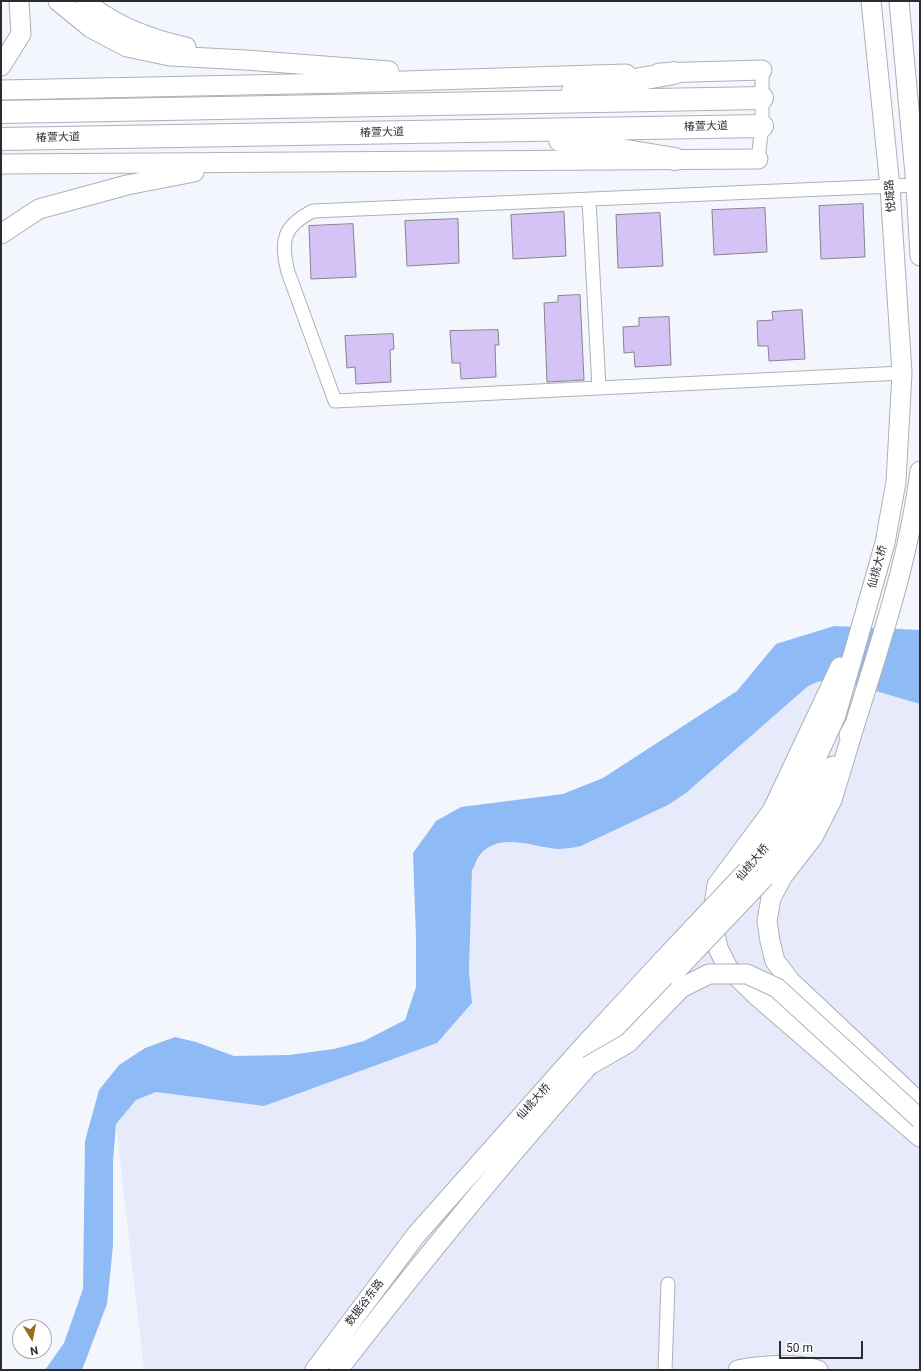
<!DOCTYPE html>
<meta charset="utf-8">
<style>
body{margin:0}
#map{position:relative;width:921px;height:1371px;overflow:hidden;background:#f4f6fe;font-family:Roboto,sans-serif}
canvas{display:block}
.frame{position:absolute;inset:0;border:2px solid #2b2c2f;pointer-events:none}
.north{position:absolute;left:12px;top:1319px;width:40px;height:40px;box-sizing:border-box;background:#fff;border:1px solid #aaabac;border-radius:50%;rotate:170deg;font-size:11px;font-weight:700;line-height:16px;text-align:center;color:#2b2c2f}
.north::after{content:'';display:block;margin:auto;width:14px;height:18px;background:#976918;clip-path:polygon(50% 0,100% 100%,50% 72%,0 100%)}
.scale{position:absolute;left:779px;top:1341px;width:84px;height:18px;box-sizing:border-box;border:2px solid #2b2c2f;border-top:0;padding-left:5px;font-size:12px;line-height:14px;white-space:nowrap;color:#2b2c2f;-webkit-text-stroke:3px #fff;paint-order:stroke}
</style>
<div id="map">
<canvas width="921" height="1371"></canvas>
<div class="frame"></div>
<div class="north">N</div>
<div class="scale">50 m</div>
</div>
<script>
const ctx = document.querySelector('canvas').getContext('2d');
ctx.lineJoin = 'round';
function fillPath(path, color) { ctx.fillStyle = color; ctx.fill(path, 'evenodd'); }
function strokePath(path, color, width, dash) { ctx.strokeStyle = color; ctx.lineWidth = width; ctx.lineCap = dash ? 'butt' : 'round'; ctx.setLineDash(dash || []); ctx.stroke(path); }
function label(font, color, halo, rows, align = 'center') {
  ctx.font = font + ' Roboto,"Noto Sans SC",sans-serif'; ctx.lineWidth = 4; ctx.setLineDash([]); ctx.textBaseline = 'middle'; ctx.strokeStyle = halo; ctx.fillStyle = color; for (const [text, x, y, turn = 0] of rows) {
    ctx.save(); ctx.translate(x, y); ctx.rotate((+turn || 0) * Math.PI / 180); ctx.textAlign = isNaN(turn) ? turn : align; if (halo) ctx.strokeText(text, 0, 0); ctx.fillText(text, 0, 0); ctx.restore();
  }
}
fillPath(new Path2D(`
 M827,679L838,680L920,704V1370H144L116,1124L136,1100L156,1092L264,1106L472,1003L469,971L472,870L479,856L492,845L506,841L556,849H569L581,846L668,805L686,793L807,687Z`), '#e6eafa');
fillPath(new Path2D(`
 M834,626L920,630V704L838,680C826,679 818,681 807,687L686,793L668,805L581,846C573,848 566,849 557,849C531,847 499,831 479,856C476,860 475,866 472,870L469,971L472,1003L437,1043L264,1106L156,1092L136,1100L116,1124L113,1161V1246L107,1304L82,1370H45L64,1343L83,1289L85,1141L99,1090L119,1065L145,1048L175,1037L196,1042L234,1056L289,1055L334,1049L364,1041L405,1020L416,987V938L413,853L436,821L461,807L563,794L603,778L737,691L776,644Z`), '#8ebbf6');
const building = new Path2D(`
 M863,204L865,257L821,259L819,206Z
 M765,208L767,252L714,255L712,210Z
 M564,212L566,256L513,259L511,215Z
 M660,213L663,266L618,268L616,215Z
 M458,219L459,263L407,266L405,221Z
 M353,224L356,277L311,279L309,226Z
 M580,295L584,380L547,382L544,303L558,302V296Z
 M802,310L805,359L769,361L768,346H758L757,321L773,320L772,312Z
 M669,317L671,365L635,367L634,352L624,353L623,327L639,326V318Z
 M498,330L499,345H495L496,377L461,379L460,363H452L450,331Z
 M393,334L394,349L390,350L391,382L356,384L355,367L347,368L345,336Z`);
fillPath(building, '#d6c3f6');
strokePath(building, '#86838b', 1);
const street = new Path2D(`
 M758,159L762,126V70
 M589,200L599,388
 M902,373L335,401L288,272C280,241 283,226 313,211L916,185
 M665,1370L668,1284`);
const secondary = new Path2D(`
 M58,1L91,28L127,47L170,56L246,60L389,71
 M85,1C114,26 149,39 186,47
 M899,1L916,185L920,256
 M1,66L21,34L19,1
 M659,73L762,70
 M1,90L342,83L626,74
 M1,164L758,159
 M1,234L39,209L127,185L194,172
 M840,667L772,811L717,885L712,918L718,948L728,968L757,996L920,1137
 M855,724L832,800L813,837L782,877L771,898L767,921L770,941L775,961L791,982L920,1103
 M849,735L855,724C881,641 909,558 920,471
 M747,871L760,857L796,802L836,715L885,543L896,482L902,373L890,187L871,1
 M765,877L811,809L833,766
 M315,1370L416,1235L580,1050L663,960
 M338,1370C444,1233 553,1100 673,974
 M738,1370C760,1365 796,1363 818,1370`);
const highway = new Path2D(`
 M573,91L674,73
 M1,112L762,98
 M1,139L762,126
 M560,140L675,159`);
strokePath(street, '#aeb0b8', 15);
strokePath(secondary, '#aeb0b8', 21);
strokePath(highway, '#aeb0b8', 24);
strokePath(street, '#fff', 13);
strokePath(secondary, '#fff', 19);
strokePath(highway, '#fff', 22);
const secondaryBridge = new Path2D(`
 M663,960L747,871
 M673,974L765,877
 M588,1066L628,1043L681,988L709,974H747L777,988L920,1119`);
strokePath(secondaryBridge, '#aeb0b8', 21, []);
strokePath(secondaryBridge, '#fff', 19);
label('11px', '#2b2c2f', '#fff', [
 ["椿萱大道",706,127,-1],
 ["椿萱大道",382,133,-1],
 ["椿萱大道",58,138,-1],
 ["悦城路",891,196,-94],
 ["仙桃大桥",878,567,-75],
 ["仙桃大桥",753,863,-50],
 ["仙桃大桥",534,1102,-48],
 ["数据谷东路",365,1303,-53]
]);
</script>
